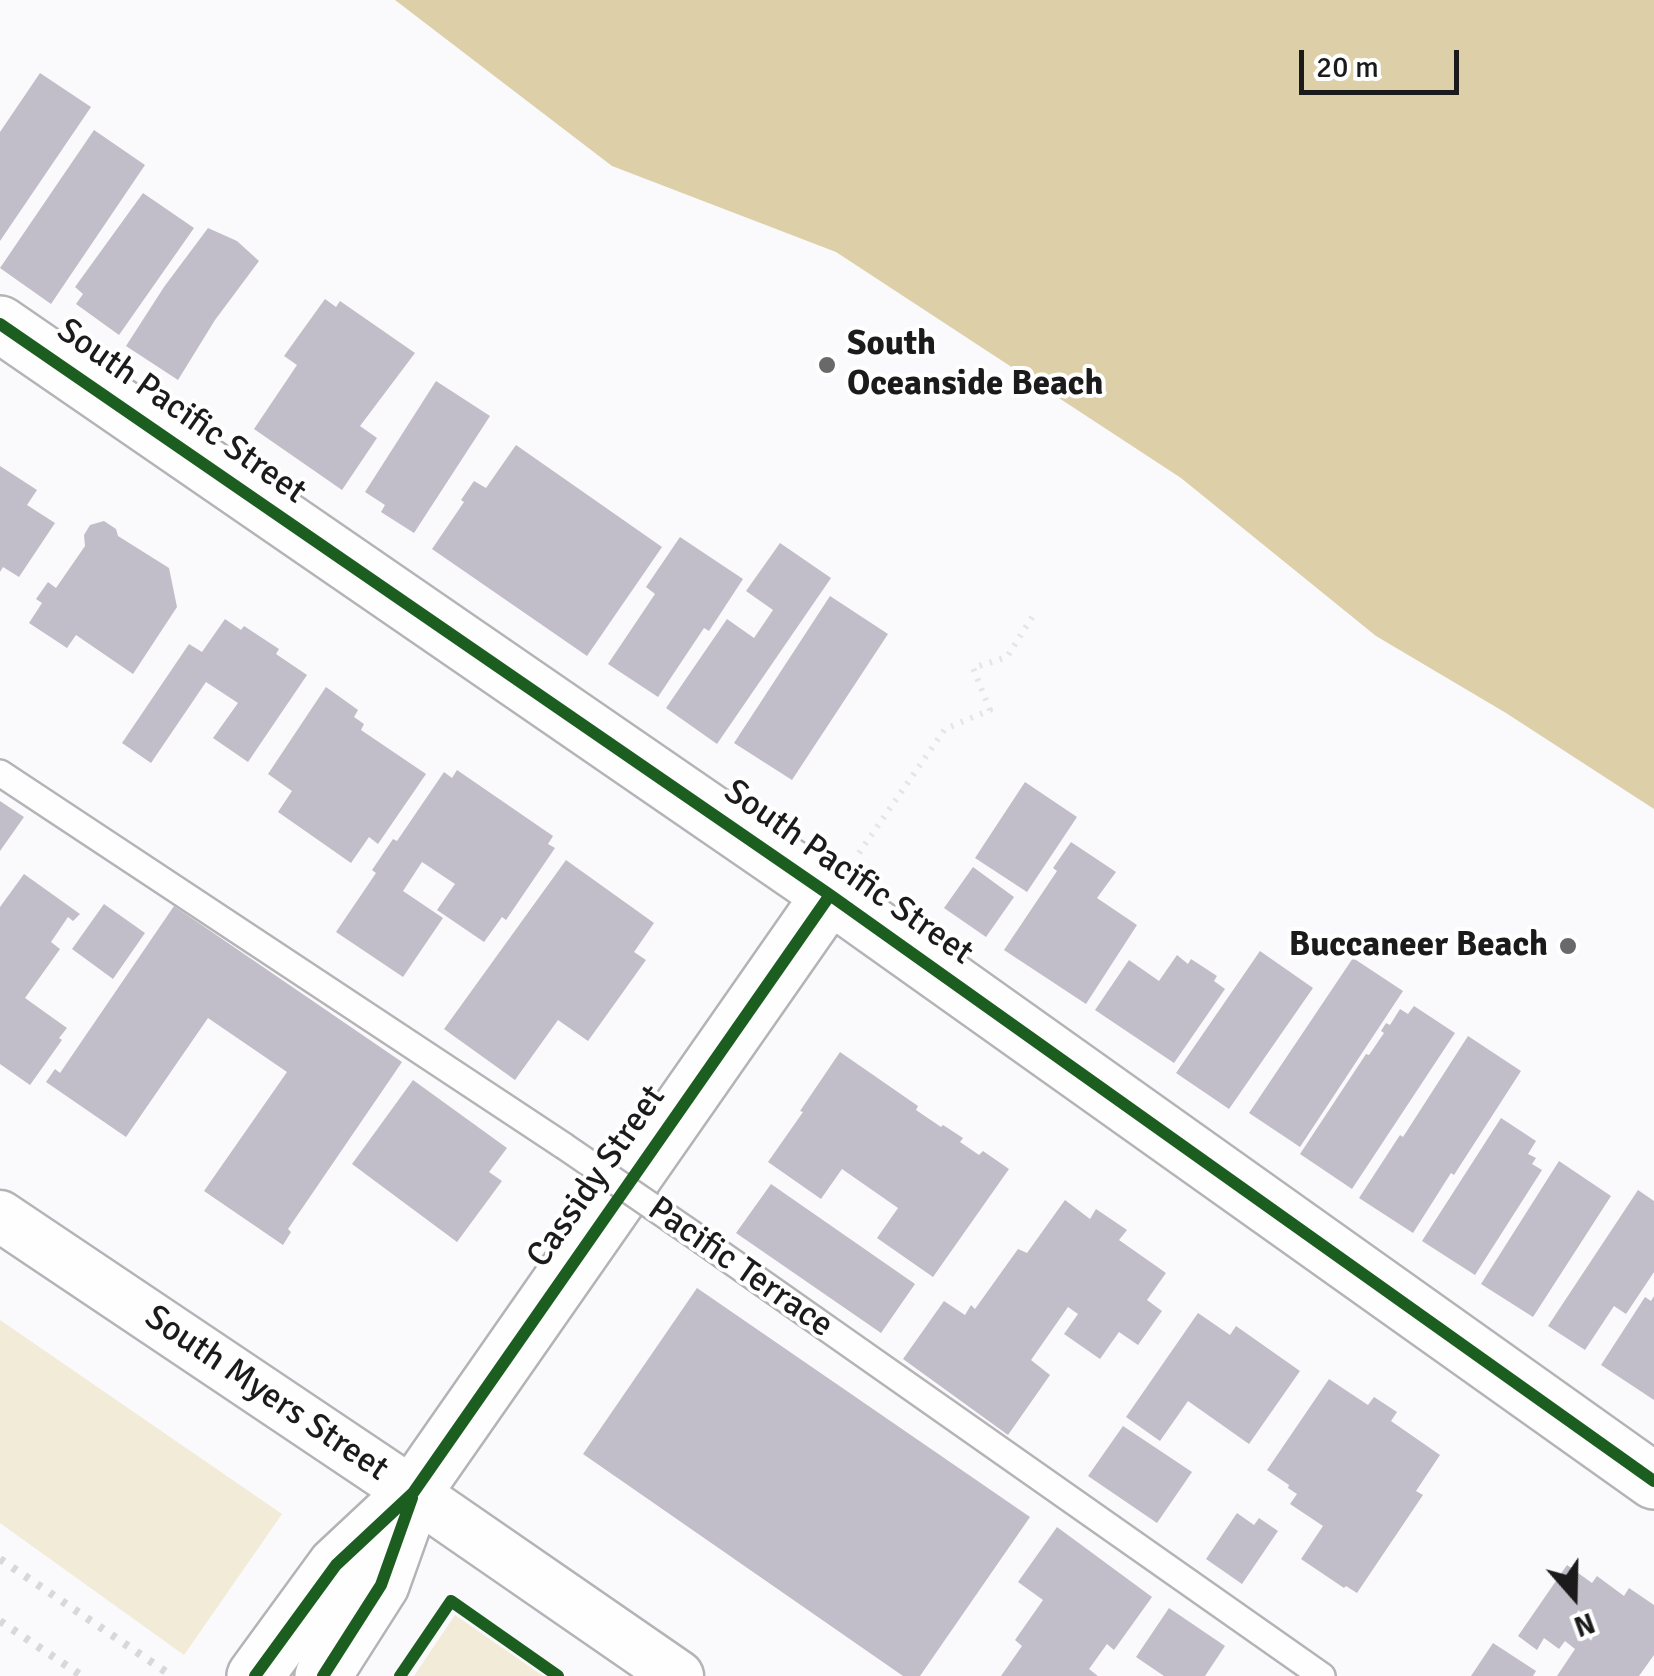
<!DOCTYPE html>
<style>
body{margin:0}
#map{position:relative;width:1654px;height:1676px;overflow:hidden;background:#faf9fc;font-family:Signika,sans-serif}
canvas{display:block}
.north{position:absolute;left:1524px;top:1546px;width:100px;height:100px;-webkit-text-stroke:8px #fff;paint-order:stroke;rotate:160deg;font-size:28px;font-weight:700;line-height:40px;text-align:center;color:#1b1b1c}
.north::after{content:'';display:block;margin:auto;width:35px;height:45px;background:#1b1b1c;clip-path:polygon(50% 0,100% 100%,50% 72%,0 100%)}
.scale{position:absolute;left:1299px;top:50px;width:160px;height:45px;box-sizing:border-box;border:5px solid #1b1b1c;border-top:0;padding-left:12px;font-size:30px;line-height:35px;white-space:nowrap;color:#1b1b1c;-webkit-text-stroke:8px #fff;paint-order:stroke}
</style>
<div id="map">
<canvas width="1654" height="1676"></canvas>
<div class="north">N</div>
<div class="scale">20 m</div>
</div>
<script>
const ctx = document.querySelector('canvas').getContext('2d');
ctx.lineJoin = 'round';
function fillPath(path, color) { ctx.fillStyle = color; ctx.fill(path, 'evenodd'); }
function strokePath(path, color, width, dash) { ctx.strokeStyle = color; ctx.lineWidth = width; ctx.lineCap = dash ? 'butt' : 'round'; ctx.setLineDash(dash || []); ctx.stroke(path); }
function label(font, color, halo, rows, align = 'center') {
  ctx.font = font + ' Signika,sans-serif'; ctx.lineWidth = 8; ctx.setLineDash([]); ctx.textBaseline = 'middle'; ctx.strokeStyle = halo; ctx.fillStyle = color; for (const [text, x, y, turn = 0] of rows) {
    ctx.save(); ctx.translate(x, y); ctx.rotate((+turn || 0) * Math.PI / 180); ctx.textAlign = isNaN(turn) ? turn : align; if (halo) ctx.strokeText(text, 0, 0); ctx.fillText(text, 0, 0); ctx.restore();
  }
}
fillPath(new Path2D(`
 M0,1320L282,1514L184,1655L0,1523Z
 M455,1615L543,1676H414Z`), '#f1ebd8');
fillPath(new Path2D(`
 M395,0H1654V809L1506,713L1376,636L1181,478L836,252L612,166Z`), '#ddd0a8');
fillPath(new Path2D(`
 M40,73L91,107L0,241V132Z
 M94,130L145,165L51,304L0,268Z
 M143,193L194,228L119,335L76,304L83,294L75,287Z
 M208,228L237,241L259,261L215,320L178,380L126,346L164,287Z
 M325,299L336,307L340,301L415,353L360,426L377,438L342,490L254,429L297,365L284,356Z
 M436,381L490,416L414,533L381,512L385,505L365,492Z
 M516,445L662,547L587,656L432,549L464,502L461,500L474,481L486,488Z
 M0,466L37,490L27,505L55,523L19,577L3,567L0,572Z
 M104,521L116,529L118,536L169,568L177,607L133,674L76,635L67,648L29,623L42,603L36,599L48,582L56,588L85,546L84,535L90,525Z
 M680,537L743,579L709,631L704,628L658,697L608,664L655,594L646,587Z
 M780,543L831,578L717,744L666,708L727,619L754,638L773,610L746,591Z
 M830,596L888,634L792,780L734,743Z
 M225,619L241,630L244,626L279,649L276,654L307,675L248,762L213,738L238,703L206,682L151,763L122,743L189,644L202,652Z
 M326,687L358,710L354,717L364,724L361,730L426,774L378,844L369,837L351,863L278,812L292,791L268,774Z
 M457,770L553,836L548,844L555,848L506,920L502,917L484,942L437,910L455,884L422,862L403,891L443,918L403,977L336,932L376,873L372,870L393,839L397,841L444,772L452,778Z
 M1025,782L1077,817L1027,892L975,858Z
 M0,801L24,817L0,851Z
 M1071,842L1116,872L1097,898L1137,925L1086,1004L1004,950L1057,871L1053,868Z
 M566,860L654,923L634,952L646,960L588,1041L558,1020L515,1080L444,1029Z
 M973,867L1014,897L986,937L944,908Z
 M24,874L80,914L73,921L68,917L51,942L60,949L25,998L67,1028L59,1038L62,1040L30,1085L0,1064V907Z
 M104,904L145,933L113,979L72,949Z
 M174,906L402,1062L288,1229L291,1232L283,1245L204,1191L287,1072L208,1018L126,1137L46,1082L55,1069L60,1073Z
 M1260,951L1313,988L1229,1109L1176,1073Z
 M1177,955L1188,964L1191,959L1217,976L1214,981L1225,989L1174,1063L1095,1010L1129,960L1159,981Z
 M1353,958L1403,991L1300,1147L1249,1113Z
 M1414,1006L1455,1033L1352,1189L1300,1154L1366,1054L1369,1055L1384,1033L1381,1031L1386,1023L1390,1025L1400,1009L1408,1014Z
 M1468,1036L1521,1071L1454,1175L1451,1173L1413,1233L1359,1198L1400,1135L1403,1137Z
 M840,1052L918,1106L916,1110L941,1127L943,1125L963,1138L960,1142L979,1155L983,1151L1009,1169L933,1277L877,1238L898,1208L842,1169L821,1199L768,1162L803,1112L800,1111Z
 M413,1080L507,1148L489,1172L502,1181L457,1242L352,1164Z
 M1501,1118L1536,1141L1528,1154L1536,1158L1532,1164L1542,1170L1475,1275L1422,1241Z
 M1559,1161L1611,1196L1533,1317L1481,1284Z
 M771,1184L915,1284L881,1333L736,1233Z
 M1638,1190L1654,1201V1272L1626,1314L1614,1306L1585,1350L1548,1326Z
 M1065,1200L1090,1219L1096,1209L1127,1230L1119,1240L1166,1273L1147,1300L1162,1311L1138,1345L1119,1332L1100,1359L1064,1334L1078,1314L1068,1307L1031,1360L1050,1375L1008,1435L903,1359L944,1301L965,1315L971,1305L975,1309L1018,1249L1027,1253Z
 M697,1288L1030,1517L920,1676H903L583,1454Z
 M1654,1296V1400L1601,1365L1645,1297L1651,1301Z
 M1198,1313L1230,1335L1236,1326L1300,1371L1249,1444L1188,1401L1160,1441L1126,1417Z
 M1329,1379L1368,1405L1374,1397L1397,1412L1391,1421L1440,1455L1416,1491L1423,1495L1357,1593L1346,1586L1344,1588L1301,1559L1323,1526L1290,1504L1297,1494L1288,1488L1289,1485L1267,1470Z
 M1123,1426L1192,1472L1157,1523L1088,1476Z
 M1237,1513L1254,1525L1259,1518L1278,1531L1242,1584L1206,1559Z
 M1057,1527L1152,1597L1114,1650L1107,1644L1089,1669L1098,1676H1001L1022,1646L1015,1640L1043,1600L1018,1582Z
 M1567,1565L1592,1583L1597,1576L1624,1596L1629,1588L1654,1605V1655L1639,1676H1557L1575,1649L1565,1641L1559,1649L1544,1638L1537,1650L1518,1636Z
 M1169,1608L1225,1646L1205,1676H1164L1136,1657Z
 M1493,1643L1536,1671L1533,1676H1471Z`), '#c1bec9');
const lane = new Path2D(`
 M0,773L564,1146
 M704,1242L1322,1676`);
const street = new Path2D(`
 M0,1216L413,1493L678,1676`);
const secondary = new Path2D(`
 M0,324L830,895L1654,1481
 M255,1676L336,1565L413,1493L830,895
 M323,1676L381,1585L411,1501`);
strokePath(lane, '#b4b3b5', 30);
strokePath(street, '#b4b3b5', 55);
strokePath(secondary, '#b4b3b5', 60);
strokePath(new Path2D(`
 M859,853L945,729L990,710L973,668L1007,657L1036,611`), '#e6e5e6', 6, [2.5, 8]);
strokePath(lane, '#fefeff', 25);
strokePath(street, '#fefeff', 50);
strokePath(secondary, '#fefeff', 55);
strokePath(new Path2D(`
 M0,1559L172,1676
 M0,1621L82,1676`), '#d8d8d8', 8, [5, 10]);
const laneBridge = new Path2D(`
 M564,1146L704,1242`);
strokePath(laneBridge, '#b4b3b5', 30, []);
strokePath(laneBridge, '#fefeff', 25);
strokePath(new Path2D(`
 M0,324L830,895L1654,1481
 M255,1676L336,1565L413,1493L830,895
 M323,1676L381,1585L412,1498
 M400,1676L451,1601L558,1676`), '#1b5e20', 12);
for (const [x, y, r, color] of [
 [827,365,10,"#69696a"],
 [1568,946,10,"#69696a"]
]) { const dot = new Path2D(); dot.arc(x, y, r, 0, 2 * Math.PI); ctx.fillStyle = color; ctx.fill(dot); strokePath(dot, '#fff', 4); }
label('bold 35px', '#1b1b1c', '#fff', [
 ["South",847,345],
 ["Oceanside Beach",847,385],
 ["Buccaneer Beach",1548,946,"right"]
], 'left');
label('35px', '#1b1b1c', '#fff', [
 ["South Pacific Street",181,412,35],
 ["South Pacific Street",848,873,35],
 ["Cassidy Street",597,1177,-55],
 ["Pacific Terrace",740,1268,35],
 ["South Myers Street",266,1394,34]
]);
</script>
